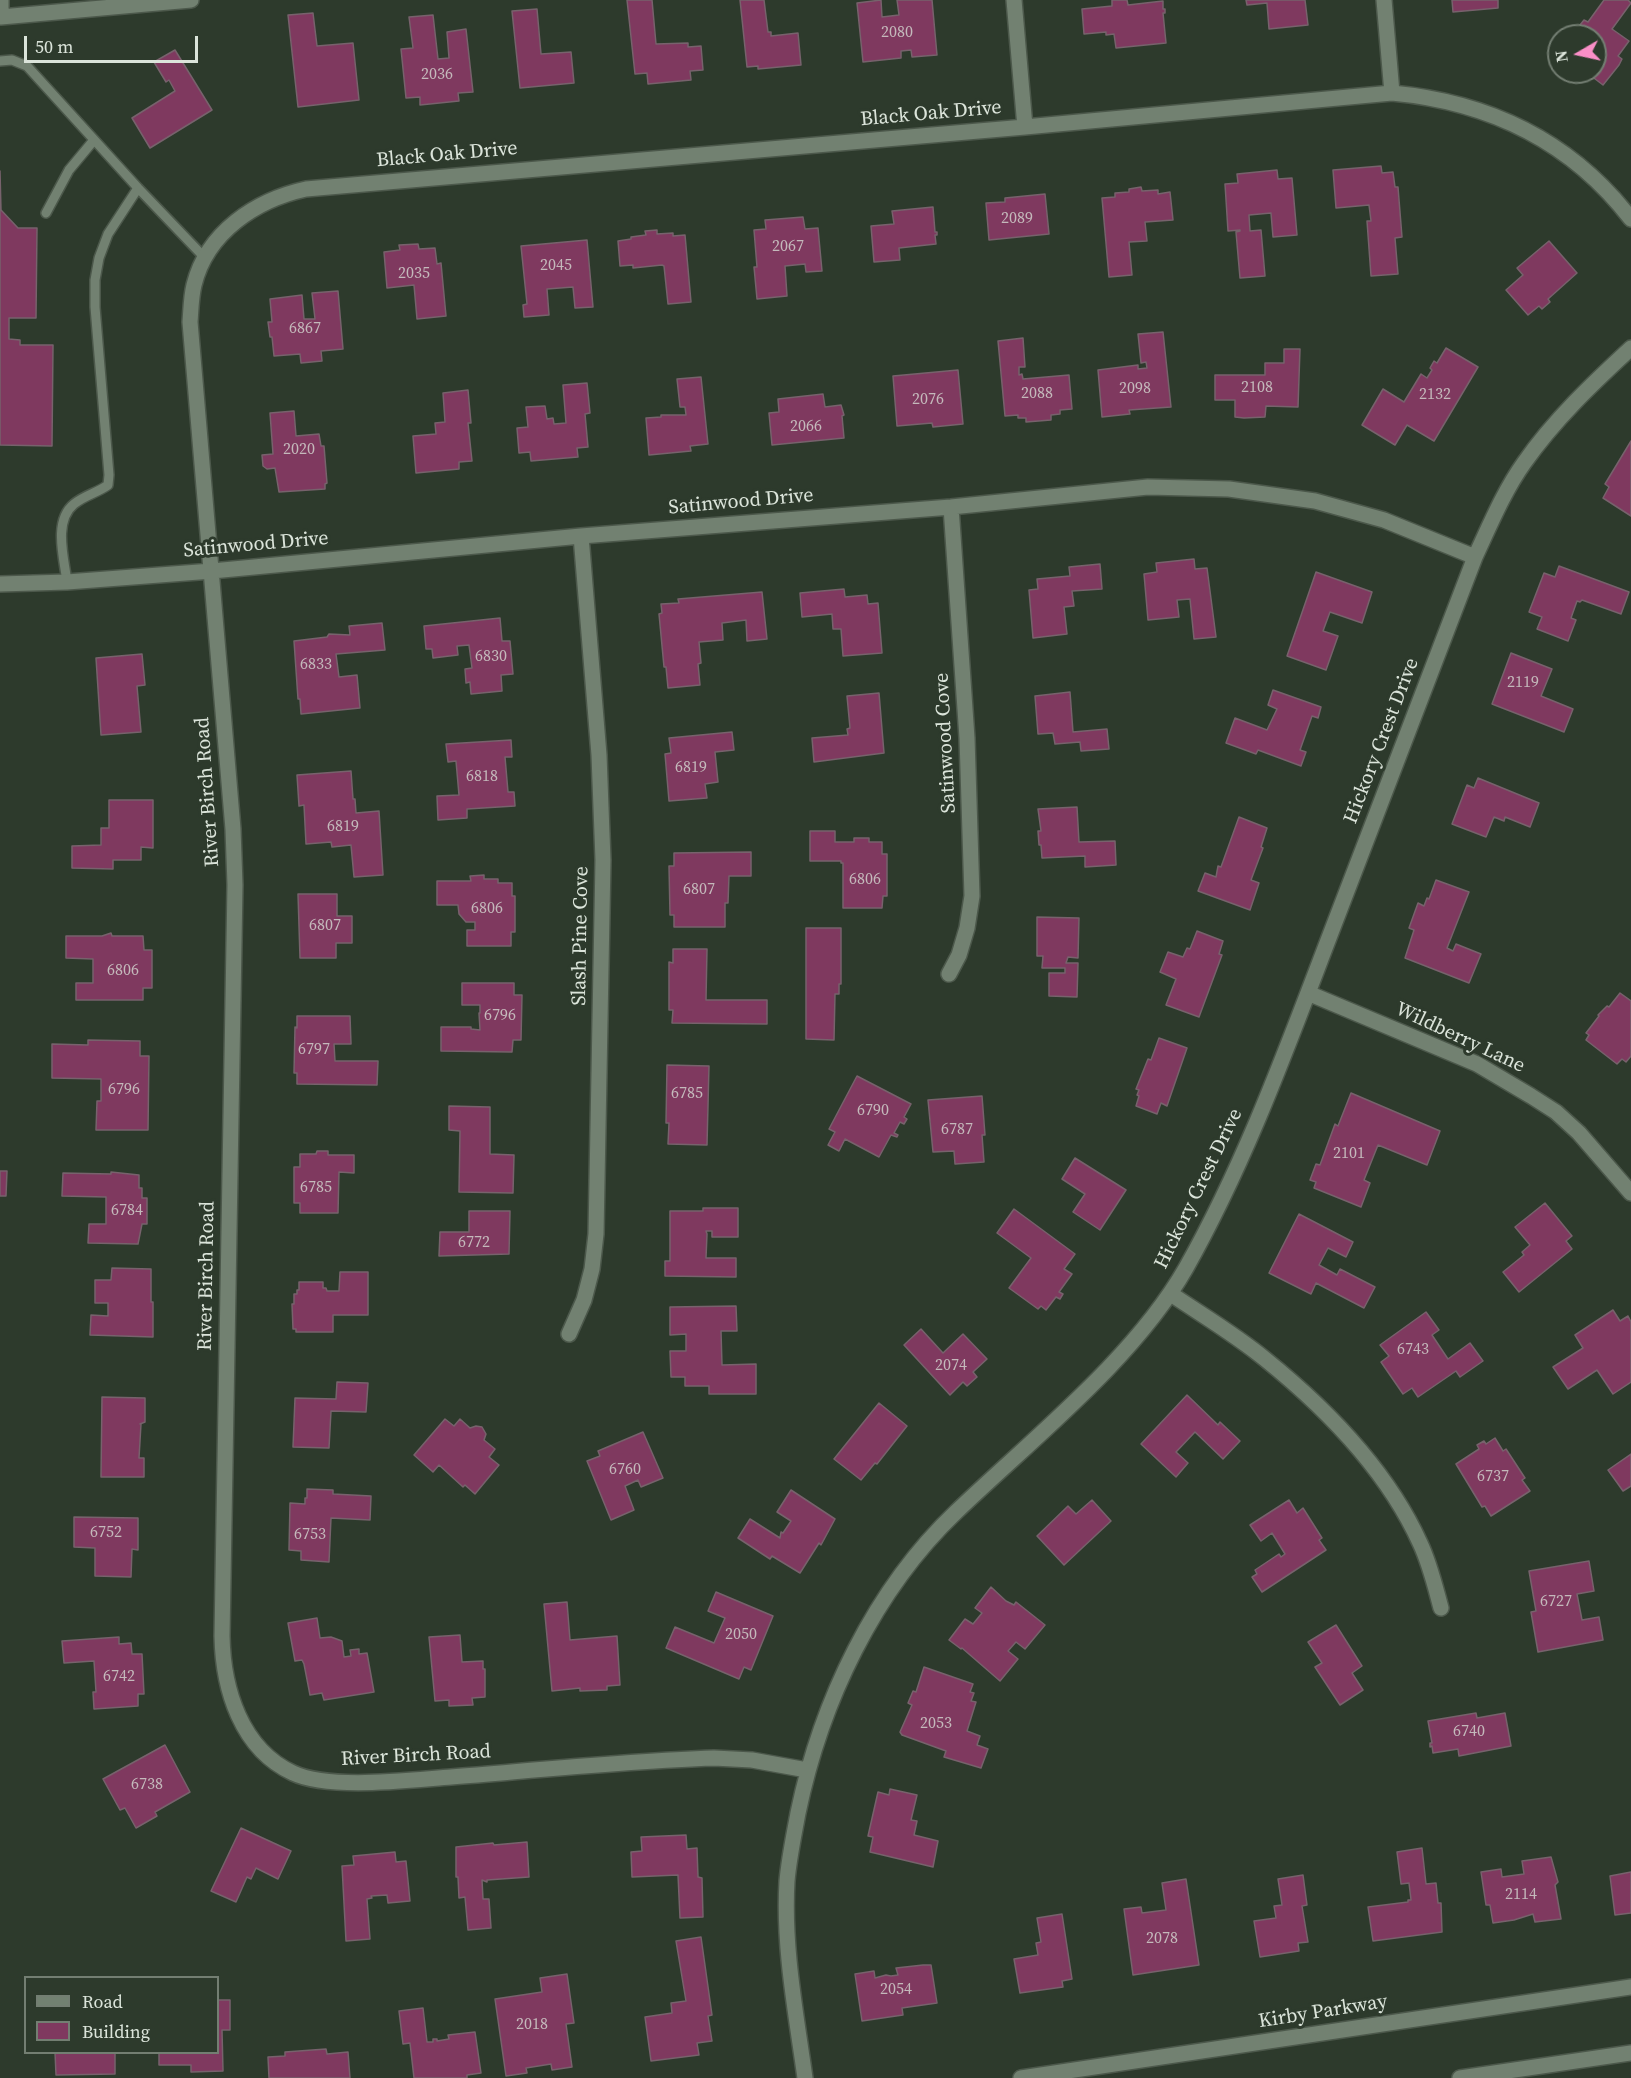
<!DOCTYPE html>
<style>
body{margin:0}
#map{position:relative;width:1631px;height:2078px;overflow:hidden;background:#2d3a2c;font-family:"Source Serif 4",serif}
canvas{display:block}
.legend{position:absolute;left:24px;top:1976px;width:195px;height:78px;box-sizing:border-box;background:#2d3a2c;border:2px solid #737e72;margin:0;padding:8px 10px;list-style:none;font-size:18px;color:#dbe4da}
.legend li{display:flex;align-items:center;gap:12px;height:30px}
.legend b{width:30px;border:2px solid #737e72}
.north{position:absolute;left:1547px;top:24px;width:60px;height:60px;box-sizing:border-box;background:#2d3a2c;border:2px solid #737e72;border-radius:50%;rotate:261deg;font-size:16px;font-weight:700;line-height:24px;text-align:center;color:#dbe4da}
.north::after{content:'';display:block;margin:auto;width:21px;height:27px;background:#fa8fc7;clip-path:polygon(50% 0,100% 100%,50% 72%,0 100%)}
.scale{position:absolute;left:24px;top:36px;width:174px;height:27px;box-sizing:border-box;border:3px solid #dbe4da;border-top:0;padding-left:8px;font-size:18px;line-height:21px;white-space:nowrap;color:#dbe4da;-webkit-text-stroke:4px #2d3a2c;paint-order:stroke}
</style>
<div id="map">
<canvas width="1631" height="2078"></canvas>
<ul class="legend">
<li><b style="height:8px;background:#728171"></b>Road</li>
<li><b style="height:16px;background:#7f395f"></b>Building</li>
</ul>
<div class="north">N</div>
<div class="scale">50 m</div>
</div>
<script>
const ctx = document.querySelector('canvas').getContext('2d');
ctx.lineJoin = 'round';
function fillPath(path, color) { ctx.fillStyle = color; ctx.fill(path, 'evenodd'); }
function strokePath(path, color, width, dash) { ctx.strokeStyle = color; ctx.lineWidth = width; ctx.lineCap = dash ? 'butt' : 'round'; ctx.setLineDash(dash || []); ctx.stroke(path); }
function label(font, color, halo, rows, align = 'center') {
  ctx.font = font + ' "Source Serif 4",serif'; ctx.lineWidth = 6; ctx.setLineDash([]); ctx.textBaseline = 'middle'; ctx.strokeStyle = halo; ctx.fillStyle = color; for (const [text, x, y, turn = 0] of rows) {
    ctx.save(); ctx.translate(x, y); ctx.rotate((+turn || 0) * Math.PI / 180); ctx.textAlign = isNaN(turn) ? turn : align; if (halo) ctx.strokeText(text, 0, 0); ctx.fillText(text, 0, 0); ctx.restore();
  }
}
const building = new Path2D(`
 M627,0H652L656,44L688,43V47L701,46L703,70L690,71L691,80L648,84L647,73L635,74Z
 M740,0H764L768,32H771V36L798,33L801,65L758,69V66L747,67Z
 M881,0L882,17L899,15L897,0H932L937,55L912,57L911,50L901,51V58L863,62L857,3Z
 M1112,0H1127L1128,5L1163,1V9H1165V13H1163L1166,43L1116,48L1114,34L1106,35V32L1084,34L1082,9L1112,6Z
 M1246,0H1305L1308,25L1269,29L1267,3L1247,5Z
 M1452,0H1498V8L1453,12Z
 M1604,0H1628L1631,3L1612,29L1629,41L1618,56L1622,59L1619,65L1603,85L1586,72H1595V36H1577L1580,33L1576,30L1584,20L1588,22Z
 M537,9L541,54L571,52L574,83L520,88L512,11Z
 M313,13L317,46L353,43L359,100L298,107L288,15Z
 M433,15L438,59L449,58L447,32L466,29L473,92L458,93L459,101L420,105V97L406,98L401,49L413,48L409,17Z
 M175,50L212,110L150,148L132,118L175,91L169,80L166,82L154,62Z
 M1381,166L1382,173L1393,172L1395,187H1398L1402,237L1395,238L1398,274L1371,276L1367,221H1371L1369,205L1336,208L1333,170Z
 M1277,170L1278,179L1292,178L1297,235L1273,237L1271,213L1249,215L1250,231L1261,230L1265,276L1240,278L1236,232L1240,231V230L1228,231L1225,184L1238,183L1237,174Z
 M0,171L1,210L18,228H37L36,318H9V339L20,340V345H53L52,446L0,445Z
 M1141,187L1142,191L1158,190V194L1170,192L1173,220L1145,222L1147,241L1129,242L1132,275L1109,277L1102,198L1115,197V193L1129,192V189Z
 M1045,194L1049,234L989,240L986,203L1005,202V198Z
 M933,207L935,232H937V235H935L936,244L899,248L900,260L874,262L871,226L894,224L892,211Z
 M803,217L805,229L818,228L822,271L806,272L805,264L785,266L787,296L757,299L754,267H757L754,230L766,229L765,220Z
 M657,230V234L673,233V236L685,235L691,302L668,304L664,266L662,265L633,268V265L620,266L618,241L631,239V237L646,235L645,231Z
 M587,240L593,307L575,308L573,287L547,289L549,315L524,317L523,305L527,304L521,246Z
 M1549,241L1577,273L1548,299L1550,302L1542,309L1539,306L1528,315L1506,290L1523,275L1517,268Z
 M418,244L419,249L435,248L437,264L441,263L446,316L417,319L414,285L387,288L384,252L400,250L399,245Z
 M338,291L343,349L321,351L322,361L301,363L300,354L274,356L272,337H270L268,322H272L270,299L302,295L304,319H315L312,293Z
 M1163,332L1171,407L1129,410L1130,414L1102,417L1098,370L1138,365V369L1147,368L1146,362L1141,363L1138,334Z
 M1023,338L1025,367H1019V375L1022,374L1023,379L1069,375L1072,409L1060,410V414L1051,415V420L1026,422V418H1018V415L1005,416L998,341Z
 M1446,348L1478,367L1434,441L1407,425L1395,445L1362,425L1383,389L1404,402L1421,374L1427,378L1432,370L1430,368L1434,361L1437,363Z
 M1284,349H1300L1298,407L1266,406L1265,417L1244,418L1235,417V400H1215V375H1265V363H1284Z
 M958,370L963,424L933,427L932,423L897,426L893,376Z
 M701,377L708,444L690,446L691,451L649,455L646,418L661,417V415H686L685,407H680L677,379Z
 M587,383L590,413L585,414L588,447L577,448L578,457L531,461L530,452L519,453L517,428L528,427L526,407L545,406L547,419L553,418L554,424L566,423L563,385Z
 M468,390L471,423H468L472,461L459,462V469L416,473L413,436L436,434L435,423L445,422L443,393Z
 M823,394L825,407L841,405L844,415L842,416L844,438L772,445L769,413L779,412L778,399Z
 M294,411L296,436L319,434L321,446H324L327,483L325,484V489L279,492L275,468L267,469L263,466L262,455L273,454L270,413Z
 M1631,441V516L1603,498L1609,487L1605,484Z
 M1194,559L1195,569L1207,568L1216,637L1194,639L1190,599L1177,600L1179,617L1148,620L1144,574L1157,572L1156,563Z
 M1100,564L1102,589L1072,591L1074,606L1064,607L1067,634L1033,638L1029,590L1038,589L1037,579L1070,576L1069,567Z
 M1559,566L1629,592L1621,614L1582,600L1580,602L1577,601L1571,618L1576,620L1568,641L1537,629L1542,617L1529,612L1544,573L1555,577Z
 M1316,572L1372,592L1362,623L1330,612L1323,631L1338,636L1326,670L1287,656Z
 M844,589L845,597L867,595L868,604L878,603L882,653L843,656L841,629H833L832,614L802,617L800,593Z
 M762,592L767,639L747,641L746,620L722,623L723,640L699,642L701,663L698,664L700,685L668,688L666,667H664L659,614L662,613L661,604L679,603L678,599Z
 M500,618L502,641H510L513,674L501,675L502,691L471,694L470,682L466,683L465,669L472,668L469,645L457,646L458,655L433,658L432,649H426L424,626Z
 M382,623L385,650L336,654L339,677L357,675L360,708L301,714L300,699H298L294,641L327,637L329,634L350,635L349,626Z
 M1511,653L1552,669L1541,696L1573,709L1564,732L1492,704Z
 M142,654L145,685L137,686L141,732L101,735L96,658Z
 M1273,690L1321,707L1318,718L1312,716L1300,750L1306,752L1301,766L1258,750L1256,754L1226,743L1235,718L1267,730L1277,709L1268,705Z
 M1070,692L1073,732L1107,729L1109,749L1081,751L1080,742L1055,744L1053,733L1038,734L1035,696Z
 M879,693L884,753L814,762L812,738L848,735L847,729L850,728L847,696Z
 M732,732L734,750L715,752L718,782L705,784L707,798L669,801L665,754L671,753L669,738Z
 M511,740L512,757H505L508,792H514L515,806L467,809V818L438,820L437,796L459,795L456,761L448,762L446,744Z
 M351,771L353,799H355L356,813L379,811L383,875L354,877L351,845L332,847L331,842L306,844L304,805L299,806L297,775Z
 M1478,778L1539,803L1530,827L1505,817L1504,821L1494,817L1486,837L1452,824L1467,785L1474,788Z
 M109,800H153V848L141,847V860H113V869L72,868V846L101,845V828H109Z
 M1077,807L1079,842L1115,841L1116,865L1085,867V856L1042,858L1041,845H1039L1038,831H1041L1038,809Z
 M1239,817L1267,828L1261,847L1263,848L1251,880L1259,883L1250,910L1198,891L1205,873L1216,877L1218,866L1221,867Z
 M810,831H835V842H854V838H869V842H882V854H887V896H883L882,908H843V863H841V861H810Z
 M751,852V876H729L728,903H725V927H674V915H670L669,866H674V853Z
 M484,875V879H498V883H512V896H515V932H511V946H467V930H475V922H466L459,914L458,905H437V881H471L470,876Z
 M1436,880L1469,892L1447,948L1453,951L1456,944L1481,954L1469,983L1405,958L1414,930L1409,928L1418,903L1424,906L1427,898L1429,899Z
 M298,894H337V916H352V943H336V958H300Z
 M1037,917L1079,918L1078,958L1068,957L1066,963H1078L1077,997L1049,996V973H1065V968H1042L1043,956H1037Z
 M806,928H841V984H839V994H835L834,1040L806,1039Z
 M1197,931L1223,941L1219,954L1222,955L1199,1017L1166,1005L1176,979L1160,972L1168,952L1183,957L1187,948L1190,949Z
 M111,933L112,936H143L144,950H152V988H143V1000H76V983H93V959L66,958V936H102Z
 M673,949H707L706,1000H767V1024L672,1023L673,1010H669V962L673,963Z
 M462,983H514V995H522L521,1040H513L512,1052L441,1051V1027H471V1029L480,1030L479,1013H480V1005H462Z
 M1620,993L1631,1001V1056L1626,1062L1622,1059L1617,1064L1586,1040L1589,1035L1586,1033L1599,1016L1598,1015L1607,1006L1609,1007Z
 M297,1016H350L351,1044H334L335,1061H378L377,1085L297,1084V1073H294L295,1027L297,1028Z
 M1159,1038L1187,1048L1167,1106L1161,1103L1157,1114L1136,1106L1139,1096L1137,1095L1139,1090L1136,1089L1148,1059L1151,1060Z
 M88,1040L140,1041V1056H149L148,1130H96L97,1101H101V1079L52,1078V1044L88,1045Z
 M667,1065L709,1066L707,1145L668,1144L669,1123H666Z
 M857,1076L911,1104L904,1117L907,1119L904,1124L900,1122L894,1133L898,1135L897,1137L891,1135L879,1157L845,1139L839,1151L828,1145L835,1132L829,1129Z
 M1351,1093L1440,1131L1427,1165L1378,1145L1364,1180L1370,1183L1361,1207L1314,1188L1316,1182L1310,1180L1316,1164L1320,1165L1335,1124L1338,1126Z
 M982,1096L985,1135H982L984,1162L955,1164L954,1151L933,1152L928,1100Z
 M449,1106L490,1107V1154L514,1155L513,1193L459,1192L460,1131L449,1130Z
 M317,1151H328V1155H354V1173L339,1172L338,1213H300V1203H294V1167H300V1154H316Z
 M1075,1158L1126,1190L1100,1230L1073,1212L1085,1194L1062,1179Z
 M0,1171H7L6,1196H0Z
 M111,1172L139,1175V1188H142V1198H147V1224H142L138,1244L88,1243L89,1224H106V1197L62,1196L63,1173L111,1174Z
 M1545,1203L1572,1236L1566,1241L1572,1249L1519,1292L1503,1272L1524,1255L1522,1252L1530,1245L1515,1227Z
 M703,1208H738V1237H712V1231H706L707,1234L706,1258H736V1277L665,1276V1261H670V1211H703Z
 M1014,1209L1075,1254L1064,1269L1072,1274L1059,1292L1063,1294L1060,1299L1056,1297L1046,1310L1041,1306L1038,1309L1009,1288L1031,1258L997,1233Z
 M469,1211H510L509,1254L439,1256L440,1232H469Z
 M1299,1214L1353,1242L1346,1257L1328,1248L1319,1265L1337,1275L1340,1269L1375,1287L1364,1308L1316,1283L1311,1294L1269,1273Z
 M112,1268L151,1269V1302H153V1337L90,1335L91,1315L108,1316V1303H95V1280H111Z
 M340,1272H368V1315H333V1332H296V1329H293L292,1304H294V1294H297V1290H299V1282H323V1288H326L327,1291H339Z
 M736,1306L737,1331H721L722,1365L756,1364V1394H709V1386H685V1377H671L670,1351H686V1334L670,1335V1307Z
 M1613,1310L1620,1321L1628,1316L1631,1322V1382L1613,1394L1597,1370L1568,1389L1553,1367L1583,1348L1575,1335Z
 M1426,1312L1439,1330L1432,1335L1448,1359L1470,1343L1483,1361L1460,1377L1456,1371L1418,1397L1412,1388L1403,1394L1381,1362L1389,1356L1380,1345Z
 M921,1329L943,1353L963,1334L987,1359L973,1372L977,1377L967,1386L963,1382L950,1395L904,1345Z
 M337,1382L368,1383L366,1412L331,1411L329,1448L293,1447L295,1398L336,1399Z
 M1187,1395L1218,1425L1220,1422L1240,1441L1223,1459L1195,1432L1176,1452L1188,1463L1176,1477L1141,1444Z
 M102,1397L145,1398V1422L140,1424H141L139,1458H144V1477H101Z
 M879,1403L907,1426L877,1464L875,1463L861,1480L834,1459Z
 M445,1419L454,1426L460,1419L470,1428L476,1426L482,1427L486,1434L484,1440L495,1449L489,1457L499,1465L475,1494L465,1485L463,1487L439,1465L433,1472L414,1455Z
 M643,1432L663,1478L641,1487L638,1480L625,1486L634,1510L611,1520L587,1461L600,1456L598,1451Z
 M1495,1438L1503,1451L1506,1449L1525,1478L1522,1480L1530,1491L1491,1516L1485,1506L1482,1507L1456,1464L1479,1449L1477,1445L1484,1441L1486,1444Z
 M1631,1454V1486L1623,1491L1608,1470Z
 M307,1489L333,1490V1494L371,1496L370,1520L331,1518L329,1562L301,1560V1551L289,1550L290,1503L305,1504V1498H307Z
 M791,1490L835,1519L821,1545L819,1543L800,1573L772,1556L770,1559L738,1538L750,1519L780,1538L781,1532L783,1533L791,1521L777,1512Z
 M1092,1500L1111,1521L1064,1565L1037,1536L1068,1506L1076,1514Z
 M1289,1500L1297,1513L1303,1508L1322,1538L1319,1540L1326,1550L1262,1592L1252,1577L1257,1574L1255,1570L1279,1554L1281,1557L1285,1554L1272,1533L1261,1541L1250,1525Z
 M74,1517L138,1518V1550L132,1549L131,1577L95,1576V1548L74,1547Z
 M1589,1561L1594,1591L1577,1594L1582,1620L1599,1617L1603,1640L1538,1652L1531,1612L1536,1611L1529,1571Z
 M991,1587L1006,1601L1014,1605L1016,1602L1045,1625L1025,1649L1016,1642L1008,1651L1018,1659L1000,1681L962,1648L961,1649L949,1640L965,1619L973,1624L982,1613L975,1608Z
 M716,1592L773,1616L751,1670L744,1667L739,1679L666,1648L675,1627L714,1643L725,1618L708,1611Z
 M567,1602L570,1640L617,1636L620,1685L607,1686V1690L580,1691V1688L552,1691L544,1604Z
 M317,1618L320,1638L331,1637L342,1641L344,1657L351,1656L350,1650L359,1649V1654L367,1653L374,1692L324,1700L322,1693L310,1695L304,1664L302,1660L295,1661L288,1623Z
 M1336,1625L1362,1666L1352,1673L1363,1690L1340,1705L1315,1667L1322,1663L1308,1642Z
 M460,1635L462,1662L483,1661V1669H485V1697L472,1698L473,1705L449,1706V1700L435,1701L429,1637Z
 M119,1637V1644L131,1643L132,1654H142L144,1694H138V1706L94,1709L93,1692H96L94,1661L64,1663L62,1641Z
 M924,1667L973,1684L970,1692L974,1693L971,1701L976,1702L967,1731L980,1736L977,1745L988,1749L981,1768L944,1757L946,1751L902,1735L900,1732L912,1705L908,1703L913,1691L916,1692Z
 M1476,1713L1477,1718L1505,1713L1511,1746L1459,1756L1458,1749L1433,1753L1432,1746L1430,1747V1743H1432L1428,1721Z
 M165,1745L190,1792L155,1812L157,1816L136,1828L125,1808L120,1810L103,1779Z
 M890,1789L917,1795L911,1820L917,1821L914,1835L938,1841L933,1867L870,1852L873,1837L868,1836L878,1792L889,1795Z
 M241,1828L291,1851L278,1879L256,1868L251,1879L247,1877L236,1902L211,1891Z
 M686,1835L687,1849L697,1848L698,1877L702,1878L703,1917L680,1918L678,1875L632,1877L631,1852L642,1851L641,1837Z
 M527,1842L529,1877L487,1880V1882L482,1880L483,1899H489L491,1928L468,1930L465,1897L459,1898L458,1877H456V1847L493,1843L494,1845Z
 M1422,1848L1426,1884L1436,1883L1438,1903H1441L1442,1932L1373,1941L1368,1907L1408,1902V1900H1411L1409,1883L1401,1884L1397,1852Z
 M395,1852L396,1862L406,1861L410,1901L388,1903L387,1895L371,1896L372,1898L367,1899L370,1939L346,1941L342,1866L354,1865L353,1856Z
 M1551,1857L1558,1882L1555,1885L1561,1919L1535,1922L1533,1914L1514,1920L1493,1923L1490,1905H1486L1481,1872L1501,1869L1502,1877L1524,1874L1522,1861Z
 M1631,1872V1913L1615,1915L1610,1876Z
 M1303,1875L1307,1905L1302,1906L1308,1942L1298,1943L1299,1951L1260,1957L1254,1921L1276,1918L1274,1906L1282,1905L1278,1879Z
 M1186,1879L1199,1965L1133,1975L1124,1909L1141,1907L1142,1913L1166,1910L1162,1883Z
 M1062,1914L1072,1979L1062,1981L1063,1987L1020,1993L1014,1959L1038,1955L1036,1943L1041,1942L1037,1918Z
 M701,1937L712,2015L708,2016L712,2041L697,2043L699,2055L651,2061L645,2017L672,2013L671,2003L686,2001L676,1941Z
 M923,1965H931L937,2003L902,2008L903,2015L862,2021L855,1974L874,1971L875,1978L886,1975L891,1976L898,1975L896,1968Z
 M567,1974L574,2023L566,2024L572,2067L552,2070L551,2064L526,2068L527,2073L506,2076L495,1999L542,1992L540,1978Z
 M218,2000H230V2030H222L223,2071L191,2072V2065H159V2052H218Z
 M423,2008L427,2042H433V2039H437V2041L449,2039L448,2035L475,2032L481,2073L467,2075V2078H414L410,2043L403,2044L399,2011Z
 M326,2049L327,2054L348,2052L350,2078H269L268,2057L285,2056V2052Z
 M55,2052H115V2074L56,2075Z`);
fillPath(building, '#7f395f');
strokePath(building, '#77626c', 1.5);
const service = new Path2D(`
 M0,61L12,60L27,66L138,188L205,258
 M46,213L69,170L94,140
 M67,582C64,558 53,521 74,504C85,495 97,493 108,485L109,475L95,307V280L99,258L108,234L138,188`);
const minor = new Path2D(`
 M1,0V17L191,0
 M1014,0L1025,127
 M1384,0L1392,93
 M0,584L67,582L212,571L581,536L951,507L1148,487L1229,489L1315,501L1384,520L1475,557
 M949,974L959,955L967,928L972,896L967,738L951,507
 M1308,993L1477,1064L1531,1096L1556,1112L1579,1133L1631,1193
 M1171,1294C1202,1315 1236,1335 1265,1359C1327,1409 1387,1470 1420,1543C1430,1564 1435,1586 1441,1608
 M569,1334L584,1300L592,1269L596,1234L603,860L599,755L581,536
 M807,1770L752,1760L714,1758C626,1761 538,1770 451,1777C410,1780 329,1790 293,1773C241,1749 223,1689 222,1636L235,885L233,829L190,322C191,310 191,297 194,285C207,232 256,200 306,189L1025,127L1392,93C1489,102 1571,141 1631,219
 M805,2078C796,2013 783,1947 787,1881C789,1858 794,1835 798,1813C821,1702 874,1590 956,1512C1032,1439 1134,1359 1186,1268C1244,1165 1285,1053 1327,943C1376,814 1426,686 1475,557C1490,525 1504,491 1524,463C1554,420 1593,383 1631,348`);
const secondary = new Path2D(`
 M1021,2078L1631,1987
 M1460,2078L1631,2053`);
strokePath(service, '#4c584b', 12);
strokePath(minor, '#4c584b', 18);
strokePath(secondary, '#4c584b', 18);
strokePath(service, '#728171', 9);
strokePath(minor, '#728171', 15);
strokePath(secondary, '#728171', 15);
label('16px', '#c4b9bb', null, [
 ["2080",897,33],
 ["2036",437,75],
 ["2089",1017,219],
 ["2067",788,247],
 ["2045",556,266],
 ["2035",414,274],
 ["6867",305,329],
 ["2108",1257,388],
 ["2098",1135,389],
 ["2088",1037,394],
 ["2132",1435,395],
 ["2076",928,400],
 ["2066",806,427],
 ["2020",299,450],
 ["6830",491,657],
 ["6833",316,665],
 ["2119",1523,683],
 ["6819",691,768],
 ["6818",482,777],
 ["6819",343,827],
 ["6806",865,880],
 ["6807",699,890],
 ["6806",487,909],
 ["6807",325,926],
 ["6806",123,971],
 ["6796",500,1016],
 ["6797",314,1050],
 ["6796",124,1090],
 ["6785",687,1094],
 ["6790",873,1111],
 ["6787",957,1130],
 ["2101",1349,1154],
 ["6785",316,1188],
 ["6784",127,1211],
 ["6772",474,1243],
 ["6743",1413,1350],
 ["2074",951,1366],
 ["6760",625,1470],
 ["6737",1493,1477],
 ["6752",106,1533],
 ["6753",310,1535],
 ["6727",1556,1602],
 ["2050",741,1635],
 ["6742",119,1677],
 ["2053",936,1724],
 ["6740",1469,1732],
 ["6738",147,1785],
 ["2114",1521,1895],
 ["2078",1162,1939],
 ["2054",896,1990],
 ["2018",532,2025]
]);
label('20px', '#dbe4da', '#2d3a2c', [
 ["Black Oak Drive",931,114,-5],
 ["Black Oak Drive",447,155,-5],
 ["Satinwood Drive",741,502,-5],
 ["Satinwood Drive",256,545,-5],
 ["Hickory Crest Drive",1382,741,-69],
 ["Satinwood Cove",946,743,-93],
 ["River Birch Road",208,792,-94],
 ["Slash Pine Cove",581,936,-89],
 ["Wildberry Lane",1460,1038,25],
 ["Hickory Crest Drive",1199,1189,-64],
 ["River Birch Road",207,1276,-89],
 ["River Birch Road",416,1756,-3],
 ["Kirby Parkway",1323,2012,-9]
]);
</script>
